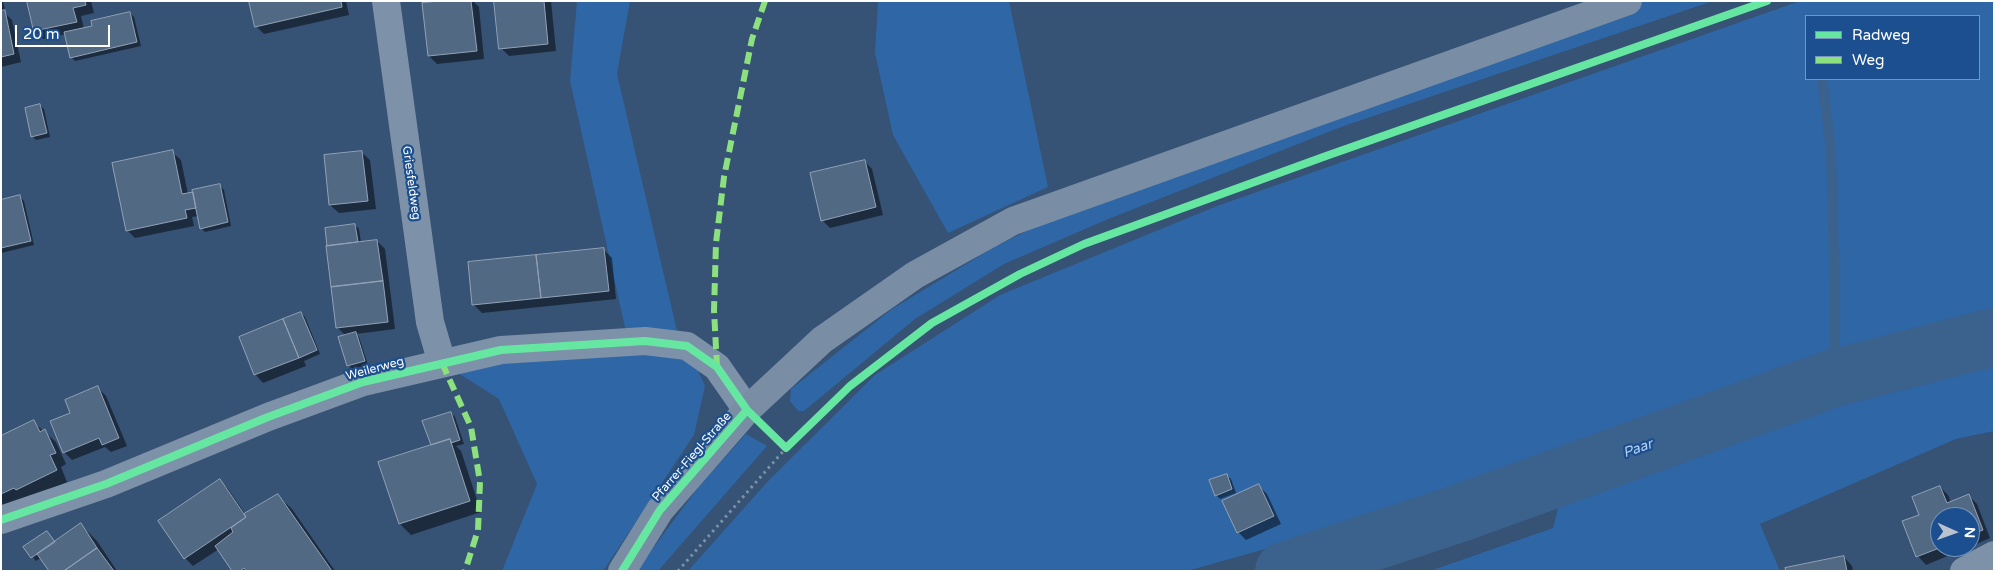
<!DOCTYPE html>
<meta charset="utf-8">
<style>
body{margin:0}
#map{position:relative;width:1995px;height:572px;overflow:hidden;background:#365274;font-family:"Varela Round",sans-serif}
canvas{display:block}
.frame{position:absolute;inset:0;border:2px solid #fff;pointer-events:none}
.legend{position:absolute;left:1805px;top:15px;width:175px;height:65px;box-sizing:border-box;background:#1b4f8f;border:1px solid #7695bc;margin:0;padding:6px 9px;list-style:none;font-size:15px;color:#fff}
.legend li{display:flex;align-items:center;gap:10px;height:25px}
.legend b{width:25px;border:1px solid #7695bc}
.north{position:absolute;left:1930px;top:507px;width:50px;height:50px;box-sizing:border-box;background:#1b4f8f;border:1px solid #7695bc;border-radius:50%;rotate:92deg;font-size:14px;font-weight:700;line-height:20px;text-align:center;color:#fff}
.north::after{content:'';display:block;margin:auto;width:18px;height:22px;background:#b9c2ce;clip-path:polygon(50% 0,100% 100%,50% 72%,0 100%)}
.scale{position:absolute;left:15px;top:25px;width:95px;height:22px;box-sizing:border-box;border:2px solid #fff;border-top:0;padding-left:6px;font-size:15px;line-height:18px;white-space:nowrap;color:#fff;-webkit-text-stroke:4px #1b4f8f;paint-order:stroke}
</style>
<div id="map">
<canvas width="1995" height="572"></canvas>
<div class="frame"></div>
<ul class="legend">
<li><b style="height:6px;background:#66e7a1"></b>Radweg</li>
<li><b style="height:6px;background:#8de07e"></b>Weg</li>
</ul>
<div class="north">N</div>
<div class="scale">20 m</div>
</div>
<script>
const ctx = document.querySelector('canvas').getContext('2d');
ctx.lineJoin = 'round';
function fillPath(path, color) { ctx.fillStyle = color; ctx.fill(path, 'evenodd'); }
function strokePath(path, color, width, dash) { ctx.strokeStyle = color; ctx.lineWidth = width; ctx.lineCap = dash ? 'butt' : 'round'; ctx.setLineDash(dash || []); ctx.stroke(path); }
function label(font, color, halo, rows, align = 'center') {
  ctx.font = font + ' "Varela Round",sans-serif'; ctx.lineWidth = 4.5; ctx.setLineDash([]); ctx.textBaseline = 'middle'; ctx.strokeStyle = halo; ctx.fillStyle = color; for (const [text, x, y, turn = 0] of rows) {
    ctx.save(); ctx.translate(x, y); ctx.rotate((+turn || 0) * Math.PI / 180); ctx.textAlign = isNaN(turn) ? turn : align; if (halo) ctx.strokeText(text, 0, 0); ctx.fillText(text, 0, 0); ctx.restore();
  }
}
fillPath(new Path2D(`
 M577,1H630L617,74L677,331L626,332L570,81Z
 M878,1H1009L1048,187L948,233L893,135L875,53Z
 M1643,1H1713L1341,127L1106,220L1004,264L915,319L804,411H798L790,401L791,389L892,309L996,246L1107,192L1325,111Z
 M1800,1H1994V311L1976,312L1825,367L1717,403L1526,462L1456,491L1308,537L1187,571H688L769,480L875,375L1000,295L1217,206ZM1806,16H1979V79H1806Z
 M1994,343V431L1956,439L1760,524L1780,571H1430L1553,528L1567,474L1804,388L1961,345Z
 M687,346L705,386L694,435L603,571H502L537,484L499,399L458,373L501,350Z
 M746,434L767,446L658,571H636L700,485Z`), '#2f66a5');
fillPath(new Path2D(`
 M1,1H3L6,14L12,20L21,62L1,67Z
 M29,1H91L94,13L81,16L84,29L130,13L134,17L141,46L75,61L71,57L66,34L43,39L35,31Z
 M251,1H346L349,15L264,34L256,26Z
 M451,1H473L479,7L484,59L437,64L429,56Z
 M496,1H551L556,51L509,56L501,48Z
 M40,105L44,109L50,137L36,140L32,136Z
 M172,152L181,160L188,194L220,186L224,190L231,226L205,232L201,228L199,216L192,217L194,226L135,238L127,230Z
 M361,152L370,160L376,209L339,213L330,205L325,157Z
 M864,161L872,169L883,215L830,228L822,220Z
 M20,197L24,201L34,245L1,253V201Z
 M355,225L359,229L361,243L377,241L385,249L395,329L356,334L359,337L368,365L352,369L348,365L346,336L337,327L327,247Z
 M604,250L612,258L616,299L482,313L474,305Z
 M301,313L305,317L320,354L304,361L306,366L263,383L255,374Z
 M98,388L106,396L127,446L111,452L105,447L72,460L64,452L72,413Z
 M451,413L455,417L464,444L456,446L461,451L481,512L411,535L400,524L432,446L424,421Z
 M33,422L56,442L66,464L61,467L67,482L29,501L1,511V438Z
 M1227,475L1231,479L1236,493L1220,499L1216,495Z
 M220,480L228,489L246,515L278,496L292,509L335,571H234L219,549L193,566L185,558L160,521Z
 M1259,486L1267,494L1281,524L1246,540L1238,532Z
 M1940,487L1948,495L1951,503L1969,496L1977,504L1990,538L1970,547V517H1940V547H1969L1926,565L1918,556L1903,522L1921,515Z
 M81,525L97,541L117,571H51L42,557L36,561L25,547L55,543Z
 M1844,557L1852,566L1853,571H1787Z`), '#0007');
strokePath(new Path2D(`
 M1822,79L1831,149L1835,294L1834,378`), '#3b618d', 10);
strokePath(new Path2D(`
 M1284,571L1460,513L1834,378L1994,337`), '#3b618d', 58);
const building = new Path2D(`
 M27,1H85L86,5L73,8L77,22L34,31Z
 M249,1H341L342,7L255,27Z
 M440,1H471L477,51L428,56L422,3Z
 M494,1H544L548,44L499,49Z
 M5,10L14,54L1,57V11Z
 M130,12L137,42L70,58L64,32L92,26L91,21Z
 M40,104L47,133L31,137L25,108Z
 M173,150L182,194L193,192L196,208L185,210L187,218L126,231L112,163Z
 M362,151L368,201L329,205L324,155Z
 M865,160L876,207L821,221L810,173Z
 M220,184L228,222L200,229L192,190Z
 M20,195L31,241L1,248V200Z
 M355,224L358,242L327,246L325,228Z
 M377,240L383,281L331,287L326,246Z
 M604,248L609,291L541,298L536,255Z
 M536,255L541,298L472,305L468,262Z
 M383,281L388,322L336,328L331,287Z
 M301,312L317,350L299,358L283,319Z
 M283,319L299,358L254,375L239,337Z
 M356,332L365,361L347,366L338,337Z
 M98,386L119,438L102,445L99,438L63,453L50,421L70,413L65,400Z
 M451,412L460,440L451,443L450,439L431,445L422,421Z
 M34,420L40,432L45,429L56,453L50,455L57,470L16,490L14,488L1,494V436Z
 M450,439L470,501L399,524L378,462Z
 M1227,474L1232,489L1215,496L1209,480Z
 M220,479L246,517L184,559L158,521Z
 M1259,484L1274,516L1237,533L1222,501Z
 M1940,486L1947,503L1969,494L1983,530L1970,535V517H1940V547H1942L1916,557L1902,521L1919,515L1912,497Z
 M278,494L332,571H246L244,568L240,571H232L215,546L233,532L231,528L246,517L244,514Z
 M81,523L97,548L64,571H49L37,554Z
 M47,531L55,542L31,558L23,547Z
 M97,548L114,571H64Z
 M1844,556L1847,571H1786L1785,568Z`);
fillPath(building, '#526984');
strokePath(building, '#92a2b6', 1);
strokePath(new Path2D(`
 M678,571L786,448`), '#7d92a8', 3, [2.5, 4]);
strokePath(new Path2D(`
 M386,1L430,322L442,363
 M1,520L106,484L268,417L363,382L501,350L645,341L687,346L717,367L747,410
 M1964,571L1994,555`), '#7d92a8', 28);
strokePath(new Path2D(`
 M622,571L660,510L747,410L822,340L915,275L1013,221L1628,1`), '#798da4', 28);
strokePath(new Path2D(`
 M442,363L471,427L480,482L478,530L465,571
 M717,367L714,310L716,243L724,177L752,39L765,1`), '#8de07e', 6, [12, 6]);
strokePath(new Path2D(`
 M1,520L106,484L268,417L363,382L501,350L645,341L687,346L717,367L747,410L786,448L850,386L932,323L1020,274L1084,244L1326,156L1767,1
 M622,571L660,510L747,410`), '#66e7a1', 8);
label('12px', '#fff', '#1b4f8f', [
 ["Griesfeldweg",411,183,82],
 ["Weilerweg",375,369,-15],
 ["Pfarrer-Fiegl-Straße",692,457,-49]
]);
label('italic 14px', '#b5d3f5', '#1b4f8f', [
 ["Paar",1638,449,-20]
]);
</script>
